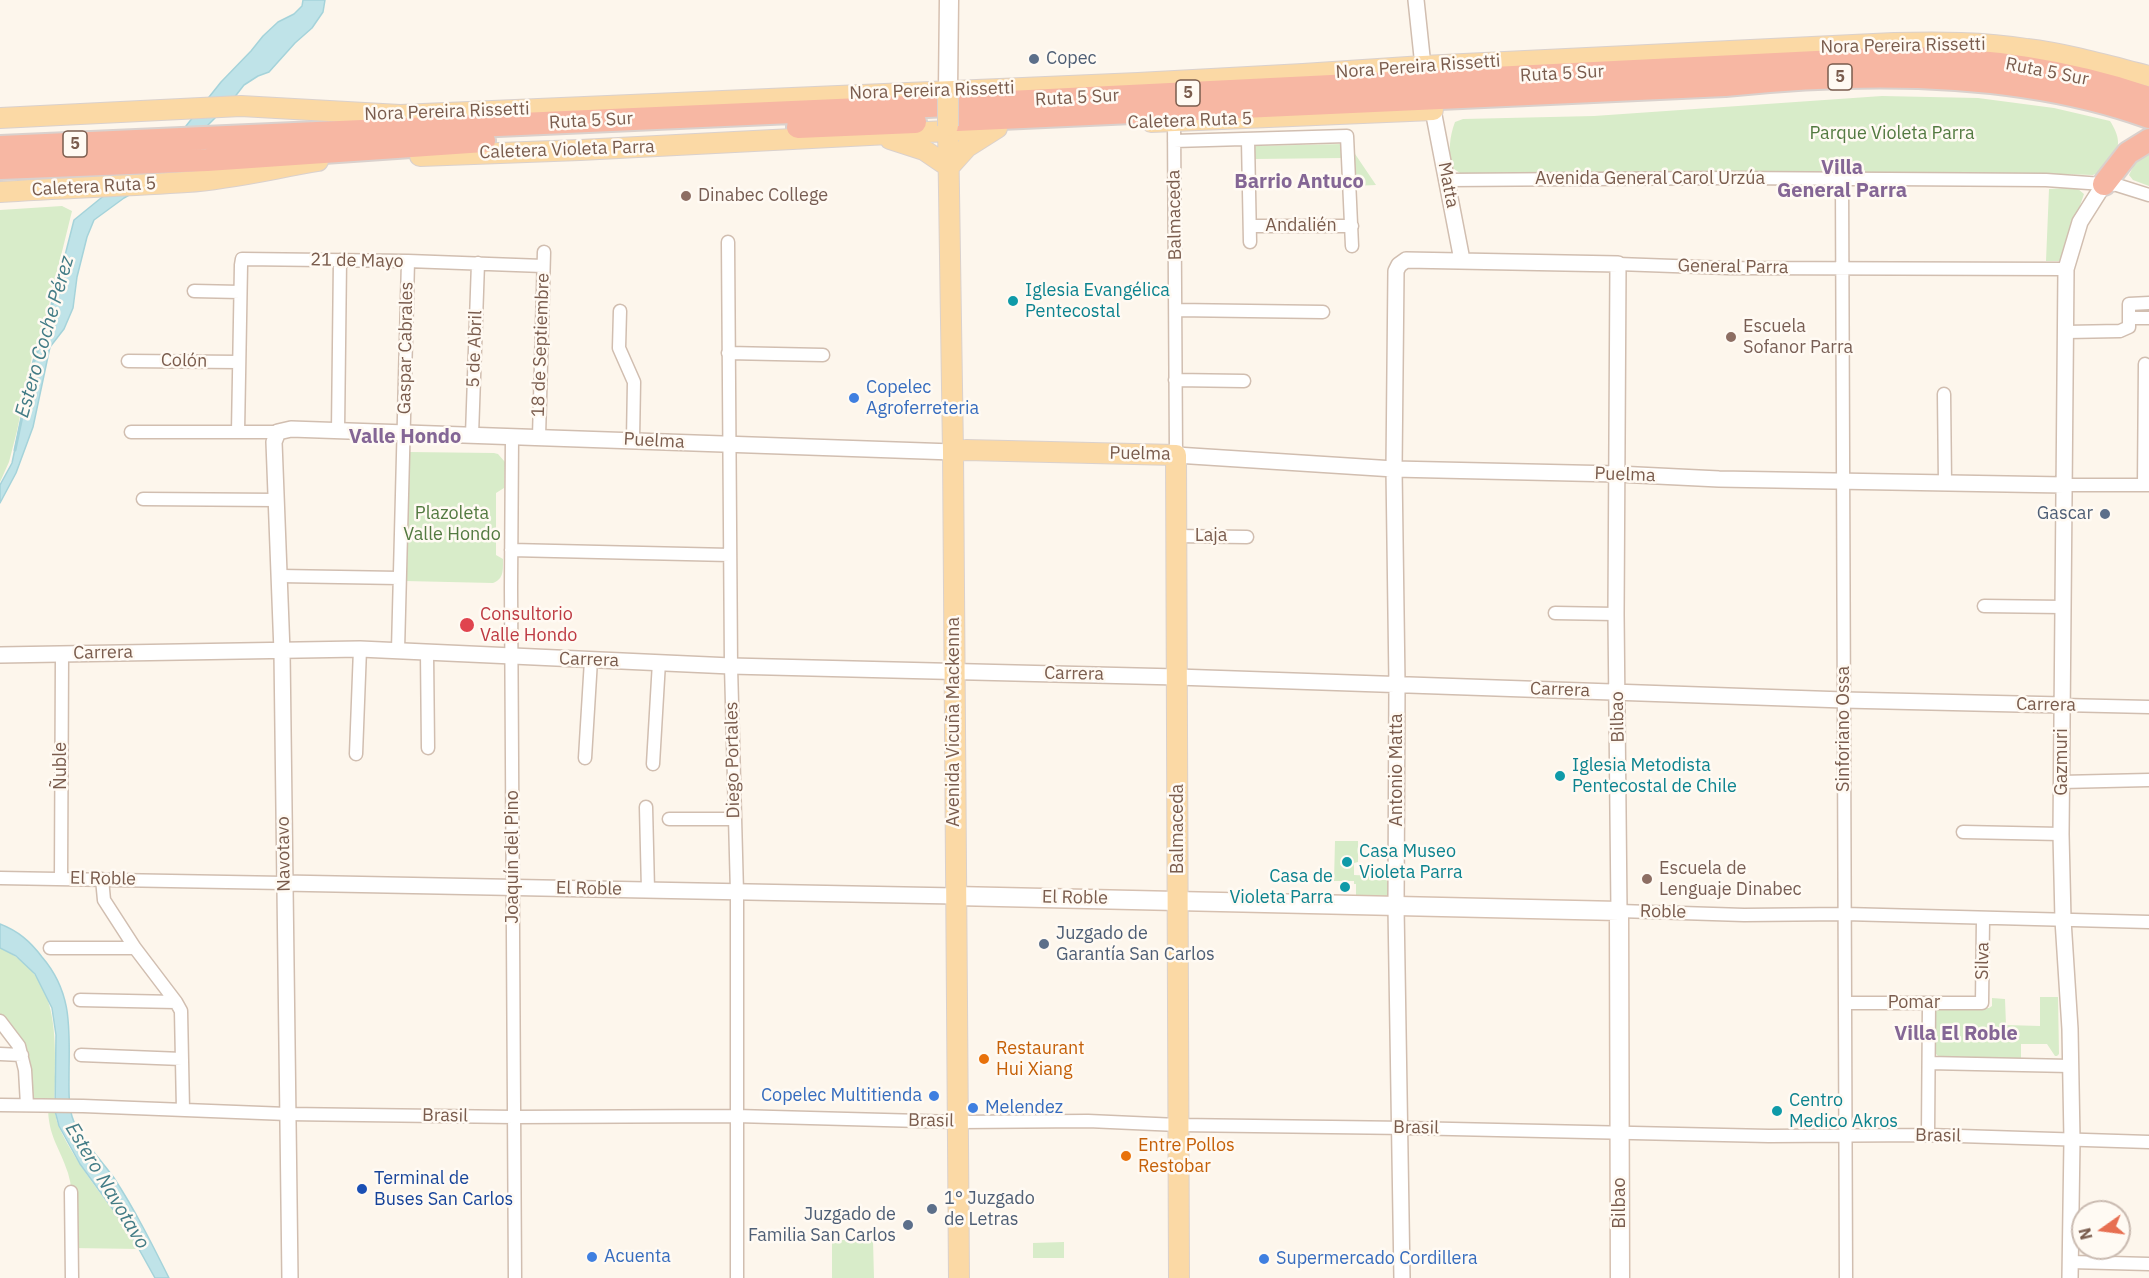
<!DOCTYPE html>
<meta charset="utf-8">
<style>
body{margin:0}
#map{position:relative;width:2149px;height:1278px;overflow:hidden;background:#fdf6ec;font-family:"IBM Plex Sans",sans-serif}
canvas{display:block}
.north{position:absolute;left:2071px;top:1200px;width:60px;height:60px;box-sizing:border-box;background:#fffaf3;border:2px solid #cabbb1;border-radius:50%;rotate:256deg;font-size:16px;font-weight:700;line-height:24px;text-align:center;color:#7a5c4d}
.north::after{content:'';display:block;margin:auto;width:21px;height:27px;background:#e76f51;clip-path:polygon(50% 0,100% 100%,50% 72%,0 100%)}
</style>
<div id="map">
<canvas width="2149" height="1278"></canvas>
<div class="north">N</div>
</div>
<script>
const ctx = document.querySelector('canvas').getContext('2d');
ctx.lineJoin = 'round';
function fillPath(path, color) { ctx.fillStyle = color; ctx.fill(path, 'evenodd'); }
function strokePath(path, color, width, dash) { ctx.strokeStyle = color; ctx.lineWidth = width; ctx.lineCap = dash ? 'butt' : 'round'; ctx.setLineDash(dash || []); ctx.stroke(path); }
function label(font, color, halo, rows, align = 'center') {
  ctx.font = font + ' "IBM Plex Sans",sans-serif'; ctx.lineWidth = 5; ctx.setLineDash([]); ctx.textBaseline = 'middle'; ctx.strokeStyle = halo; ctx.fillStyle = color; for (const [text, x, y, turn = 0] of rows) {
    ctx.save(); ctx.translate(x, y); ctx.rotate((+turn || 0) * Math.PI / 180); ctx.textAlign = isNaN(turn) ? turn : align; if (halo) ctx.strokeText(text, 0, 0); ctx.fillText(text, 0, 0); ctx.restore();
  }
}
fillPath(new Path2D(`
 M1882,96L1978,98L2054,108L2110,121C2119,135 2122,147 2111,161C2105,168 2102,172 2093,175L2029,173H1460L1451,167C1449,150 1449,138 1455,122L1463,119L1594,116Z
 M1344,144L1343,158L1254,159L1253,146Z
 M1351,148L1376,185L1353,186Z
 M2149,149V186L2133,180L2129,175L2137,159Z
 M2069,188L2078,189L2084,194L2062,258L2059,261H2046L2049,189Z
 M62,206L72,211L43,329L32,356L17,431L9,462L0,482V210Z
 M409,452L494,453L498,454L505,462L504,488L496,493V555L503,559C503,570 504,579 493,583L405,581Z
 M1335,841H1358V862L1354,863V875L1375,876V880H1390V898L1356,900V884H1354V881H1334Z
 M0,948C55,973 56,1024 55,1077C55,1094 52,1111 59,1127C79,1171 114,1208 140,1249L72,1248C72,1224 75,1196 68,1173C59,1146 48,1136 48,1106L30,1103L26,1070L0,1018Z
 M2040,997H2058L2059,1054L2057,1056H2055L2047,1044H2021V1059L1939,1057L1935,1053V1013L1938,1008H1989L1992,1006V998L2005,999L2006,1025L2040,1026Z
 M832,1240H873L874,1278H832Z
 M1064,1242V1258H1033V1243Z`), '#d8ecc9');
const water = new Path2D(`
 M303,0H325L323,12L312,28L295,43L269,72L258,76L244,85L230,103L202,131L171,171L124,198L94,220L87,237L77,277L73,308L64,329L50,347L33,427L16,473L0,503V485L12,463L30,377L35,357L47,326L74,220L117,185L141,173L182,131L221,82L251,51L263,36L278,22L294,14L302,6Z
 M0,924C18,931 30,941 42,957C74,994 69,1032 69,1078C69,1094 68,1112 76,1126C86,1145 102,1161 114,1178C135,1210 152,1244 169,1278H155L130,1233L80,1164L59,1126L55,1111L56,1035L52,1008L35,974L16,956L0,948Z`);
fillPath(water, '#bfe3e8');
strokePath(water, '#a5d3da', 1.5);
strokePath(new Path2D(`
 M28,382L35,357L47,326L57,282
 M15,450L24,407`), '#a5d3da', 3);
const minor = new Path2D(`
 M1174,121L1176,455
 M1248,140L1250,242
 M1174,141L1347,136L1352,246
 M1842,179L1846,1278
 M1447,180L1729,178L2046,180L2117,185L2149,195
 M1250,226H1352
 M728,242L731,666L737,893V1278
 M1618,264L1728,268L2066,269
 M194,291L240,292
 M1176,310L1323,312
 M620,311L619,348L634,382L633,440
 M2129,318H2149
 M2066,332L2120,331L2129,327V304L2149,303
 M728,353L823,355
 M128,361L239,362
 M1175,380L1244,381
 M1944,394L1945,483
 M338,431L340,260
 M131,432H278
 M238,432L241,265L242,259L408,261L543,266
 M472,435L478,263
 M512,436L511,588L515,1278
 M539,437L544,252
 M2064,485H2149
 M2144,485L2145,364
 M143,499L277,500
 M1175,536L1247,537
 M511,550L730,555
 M280,576L399,578
 M1984,606L2063,607
 M1555,613L1616,614
 M398,650L408,261
 M427,653L428,748
 M2062,705L2149,707
 M356,754L360,649
 M585,758L591,660
 M653,764L659,662
 M2061,782L2149,780
 M646,807L648,890
 M669,819H733
 M1963,832L2061,834
 M0,878L284,883
 M61,879L62,654
 M102,879L104,900L135,948L176,1002L181,1011L183,1110
 M1619,911L1744,915L1845,914L2149,922
 M50,948H135
 M80,1000L176,1002
 M1845,1003H1982L1983,919
 M0,1021L19,1046L25,1070L27,1105
 M0,1054L22,1055
 M81,1055L182,1059
 M1929,1063L2070,1066
 M0,1105L83,1106L287,1114L514,1117L736,1116L958,1122L1088,1121L1178,1125L1407,1128L1769,1136L1928,1135L2149,1142
 M1928,1135L1929,1003
 M71,1192L72,1278
 M2070,1262L2149,1264`);
const tertiary = new Path2D(`
 M1416,0L1423,66
 M1433,110L1462,260
 M1176,455L1394,469L1617,474L1719,479L2064,485
 M0,655L360,649L731,666L1177,677L1844,700L2062,705
 M284,883L955,896
 M290,1278L282,652L274,442L278,432L291,429L953,452
 M1402,1278L1396,907L1397,684L1394,469L1396,271L1399,265L1406,260L1618,264L1616,614L1619,911
 M2070,1278L2072,1140L2070,1029L2063,920L2061,834L2066,269L2080,222L2104,184`);
const secondary = new Path2D(`
 M948,90L949,0
 M955,896L1619,911L1620,1278`);
const primary = new Path2D(`
 M0,118L241,106L400,115L1138,83L1303,74L1423,66L1894,43C1939,42 1983,42 2027,49C2068,54 2109,66 2149,76
 M1151,122L1433,110
 M948,126L953,452L959,1278
 M890,139L924,150L949,167
 M420,156L580,150L966,130
 M949,167L967,147L997,128
 M0,192C62,188 125,186 187,182C232,179 275,168 318,161
 M953,452L966,450L1176,455L1179,1278`);
const motorway = new Path2D(`
 M957,120L1725,85C1860,71 2020,70 2149,117
 M798,127L915,122
 M0,147L928,106L1897,58C1984,58 2067,70 2149,98
 M0,168L207,160L484,141
 M2104,184L2128,153L2149,140`);
strokePath(minor, '#d1beb0', 15);
strokePath(tertiary, '#d1beb0', 18);
strokePath(secondary, '#d6c0b0', 21);
strokePath(primary, '#dad1cd', 22);
strokePath(motorway, '#dad1cd', 26);
strokePath(minor, '#fff', 12);
strokePath(tertiary, '#fff', 15);
strokePath(secondary, '#fff', 18);
strokePath(primary, '#fbd9a5', 20);
strokePath(motorway, '#f7b7a3', 22);
const primaryBridge = new Path2D(`
 M948,94V126`);
strokePath(primaryBridge, '#dad1cd', 22, []);
strokePath(primaryBridge, '#fbd9a5', 20);
for (const [x, y, r, color] of [
 [1034,59,6,"#5c6f8a"],
 [686,196,6,"#8d6e63"],
 [1013,301,6,"#0f9aa8"],
 [1731,337,6,"#8d6e63"],
 [854,398,6,"#3f7fe0"],
 [2105,514,6,"#5c6f8a"],
 [467,625,8,"#e0444e"],
 [1560,776,6,"#0f9aa8"],
 [1347,862,6,"#0f9aa8"],
 [1647,879,6,"#8d6e63"],
 [1345,887,6,"#0f9aa8"],
 [1044,944,6,"#5c6f8a"],
 [984,1059,6,"#e8710a"],
 [934,1096,6,"#3f7fe0"],
 [973,1108,6,"#3f7fe0"],
 [1777,1111,6,"#0f9aa8"],
 [1126,1156,6,"#e8710a"],
 [362,1189,6,"#1a4fb4"],
 [932,1209,6,"#5c6f8a"],
 [908,1225,6,"#5c6f8a"],
 [592,1257,6,"#3f7fe0"],
 [1264,1259,6,"#3f7fe0"]
]) { const dot = new Path2D(); dot.arc(x, y, r, 0, 2 * Math.PI); ctx.fillStyle = color; ctx.fill(dot); strokePath(dot, '#fffaf3', 2); }
for (const [x, y, w] of [
 [1840,77,24],
 [1188,93,24],
 [75,144,24]
]) { const box = new Path2D(); box.roundRect(x - w / 2, y - 13, w, 26, 4.5); ctx.fillStyle = '#fffaf3'; ctx.fill(box); strokePath(box, '#7a5c4d', 1.5); }
label('bold 16px', '#7a5c4d', null, [
 ["5",1840,77],
 ["5",1188,93],
 ["5",75,144]
]);
label('18px', '#7a5c4d', '#fffaf3', [
 ["Nora Pereira Rissetti",1903,46,-1],
 ["Nora Pereira Rissetti",1418,67,-4],
 ["Ruta 5 Sur",2047,72,11],
 ["Ruta 5 Sur",1562,74,-3],
 ["Nora Pereira Rissetti",932,91,-2],
 ["Ruta 5 Sur",1077,98,-3],
 ["Nora Pereira Rissetti",447,112,-2],
 ["Ruta 5 Sur",591,121,-3],
 ["Caletera Ruta 5",1190,121,-2],
 ["Caletera Violeta Parra",567,150,-2],
 ["Avenida General Carol Urzúa",1650,179],
 ["Matta",1448,185,79],
 ["Caletera Ruta 5",94,187,-3],
 ["Balmaceda",1175,215,-91],
 ["Andalién",1301,226],
 ["21 de Mayo",357,261,1],
 ["General Parra",1733,267,1],
 ["18 de Septiembre",541,345,-88],
 ["Gaspar Cabrales",406,348,-89],
 ["5 de Abril",475,349,-88],
 ["Colón",184,361,1],
 ["Puelma",654,441,3],
 ["Puelma",1140,454,1],
 ["Puelma",1625,475,2],
 ["Laja",1211,536],
 ["Carrera",103,653,-1],
 ["Carrera",589,660,2],
 ["Carrera",1074,674,1],
 ["Carrera",1560,690,2],
 ["Carrera",2046,705,1],
 ["Bilbao",1618,717,-91],
 ["Avenida Vicuña Mackenna",954,722,-90],
 ["Sinforiano Ossa",1844,729,-90],
 ["Diego Portales",733,760,-91],
 ["Gazmuri",2062,762,-90],
 ["Ñuble",61,766,-90],
 ["Antonio Matta",1397,770,-90],
 ["Balmaceda",1178,829,-90],
 ["Navotavo",284,854,-91],
 ["Joaquín del Pino",513,857,-90],
 ["El Roble",103,879,1],
 ["El Roble",589,889,1],
 ["El Roble",1075,898,1],
 ["Roble",1663,912,1],
 ["Silva",1983,961,-89],
 ["Pomar",1914,1003],
 ["Brasil",445,1116,1],
 ["Brasil",931,1121,1],
 ["Brasil",1416,1128,1],
 ["Brasil",1938,1136,1],
 ["Bilbao",1620,1203,-90]
]);
label('18px', '#4e5e75', '#fffaf3', [
 ["Copec",1046,59],
 ["Gascar",2093,514,"right"],
 ["Juzgado de",1056,934],
 ["Garantía San Carlos",1056,955],
 ["1° Juzgado",944,1199],
 ["de Letras",944,1220],
 ["Juzgado de",896,1215,"right"],
 ["Familia San Carlos",896,1236,"right"]
], 'left');
label('18px', '#537a41', '#fffaf3', [
 ["Parque Violeta Parra",1892,134],
 ["Plazoleta",452,514],
 ["Valle Hondo",452,535]
]);
label('18px', '#785e54', '#fffaf3', [
 ["Dinabec College",698,196],
 ["Escuela",1743,327],
 ["Sofanor Parra",1743,348],
 ["Escuela de",1659,869],
 ["Lenguaje Dinabec",1659,890]
], 'left');
label('18px', '#0d838f', '#fffaf3', [
 ["Iglesia Evangélica",1025,291],
 ["Pentecostal",1025,312],
 ["Iglesia Metodista",1572,766],
 ["Pentecostal de Chile",1572,787],
 ["Casa Museo",1359,852],
 ["Violeta Parra",1359,873],
 ["Casa de",1333,877,"right"],
 ["Violeta Parra",1333,898,"right"],
 ["Centro",1789,1101],
 ["Medico Akros",1789,1122]
], 'left');
label('18px', '#366cbe', '#fffaf3', [
 ["Copelec",866,388],
 ["Agroferreteria",866,409],
 ["Copelec Multitienda",922,1096,"right"],
 ["Melendez",985,1108],
 ["Acuenta",604,1257],
 ["Supermercado Cordillera",1276,1259]
], 'left');
label('18px', '#be3a42', '#fffaf3', [
 ["Consultorio",480,615],
 ["Valle Hondo",480,636]
], 'left');
label('18px', '#c56008', '#fffaf3', [
 ["Restaurant",996,1049],
 ["Hui Xiang",996,1070],
 ["Entre Pollos",1138,1146],
 ["Restobar",1138,1167]
], 'left');
label('18px', '#164399', '#fffaf3', [
 ["Terminal de",374,1179],
 ["Buses San Carlos",374,1200]
], 'left');
label('bold 20px', '#846695', '#fffaf3', [
 ["Villa",1842,168],
 ["General Parra",1842,191],
 ["Barrio Antuco",1299,182],
 ["Valle Hondo",405,437],
 ["Villa El Roble",1956,1034]
]);
label('italic 20px', '#437c86', '#fffaf3', [
 ["Estero Coche Pérez",45,337,-74],
 ["Estero Navotavo",107,1186,59]
]);
</script>
